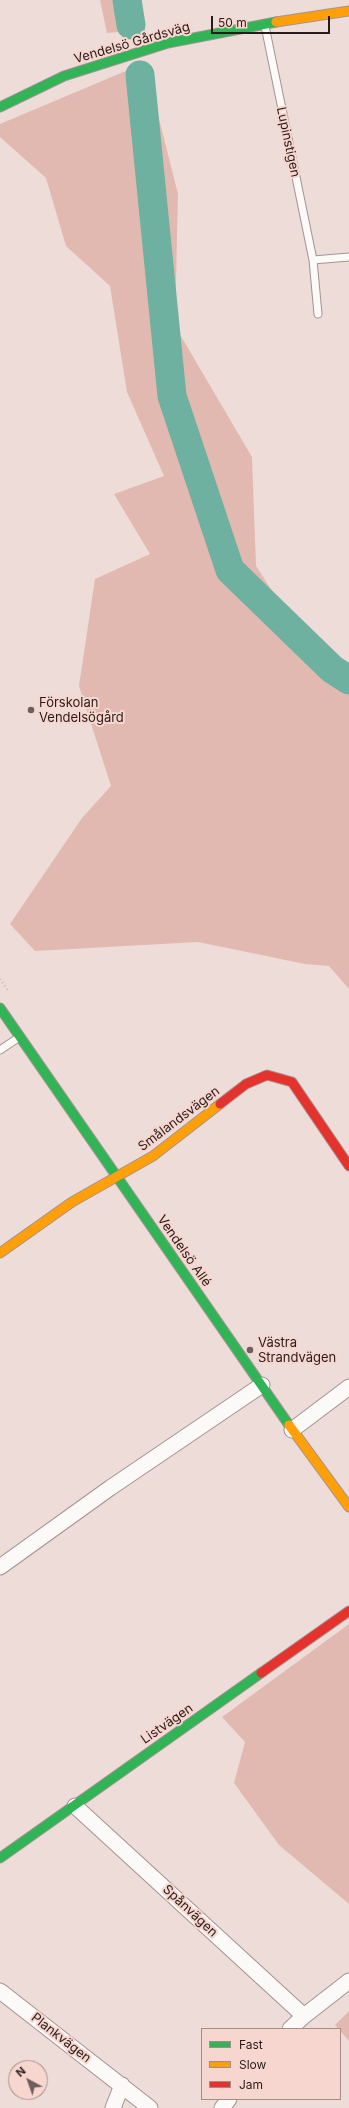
<!DOCTYPE html>
<meta charset="utf-8">
<style>
body{margin:0}
#map{position:relative;width:349px;height:2108px;overflow:hidden;background:#eedcd8;font-family:Inter,sans-serif}
canvas{display:block}
.legend{position:absolute;left:201px;top:2028px;width:140px;height:72px;box-sizing:border-box;background:#f7d6cf;border:1px solid #a48c87;margin:0;padding:5px 7px;list-style:none;font-size:12px;color:#281c1a}
.legend li{display:flex;align-items:center;gap:8px;height:20px}
.legend b{width:20px;border:1px solid #a48c87}
.north{position:absolute;left:8px;top:2060px;width:40px;height:40px;box-sizing:border-box;background:#f7d6cf;border:1px solid #a48c87;border-radius:50%;rotate:319deg;font-size:11px;font-weight:700;line-height:16px;text-align:center;color:#281c1a}
.north::after{content:'';display:block;margin:auto;width:14px;height:18px;background:#6d5f5c;clip-path:polygon(50% 0,100% 100%,50% 72%,0 100%)}
.scale{position:absolute;left:211px;top:16px;width:119px;height:18px;box-sizing:border-box;border:2px solid #281c1a;border-top:0;padding-left:5px;font-size:12px;line-height:14px;white-space:nowrap;color:#281c1a;-webkit-text-stroke:3px #f7d6cf;paint-order:stroke}
</style>
<div id="map">
<canvas width="349" height="2108"></canvas>
<ul class="legend">
<li><b style="height:5px;background:#30b455"></b>Fast</li>
<li><b style="height:5px;background:#ff9f0a"></b>Slow</li>
<li><b style="height:5px;background:#e5322d"></b>Jam</li>
</ul>
<div class="north">N</div>
<div class="scale">50 m</div>
</div>
<script>
const g = document.querySelector('canvas').getContext('2d');
g.lineJoin = 'round';
function fillPath(path, color) { g.fillStyle = color; g.fill(path, 'evenodd'); }
function stroke(path, color, width, dash) { g.strokeStyle = color; g.lineWidth = width; g.lineCap = dash ? 'butt' : 'round'; g.setLineDash(dash || []); g.stroke(path); }
function label(font, color, halo, rows, align = 'center') {
  g.font = font + ' Inter,sans-serif'; g.lineWidth = 4; g.setLineDash([]); g.textBaseline = 'middle'; g.strokeStyle = halo; g.fillStyle = color; for (const [text, x, y, turn = 0] of rows) {
    g.save(); g.translate(x, y); g.rotate((+turn || 0) * Math.PI / 180); g.textAlign = isNaN(turn) ? turn : align; if (halo) g.strokeText(text, 0, 0); g.fillText(text, 0, 0); g.restore();
  }
}
const green = new Path2D(`
 M100,0h38l1,30 -32,3z
 M128,70l26,29 24,95 -3,132 77,131 4,109 77,118 16,7v298l-20,-23 -24,-2 -107,-22 -163,9 -25,-27 72,-106 29,-32 -32,-100 16,-107 55,-25 -36,-60 50,-18 -37,-84 -17,-106 -44,-40 -20,-68 -46,-41v-13z
 M349,1624v280l-70,-59 -45,-62 11,-41 -23,-25z
 M349,2011v30l-14,-16z`);
const river = new Path2D(`
 M127,0l4,25
 M140,75l32,321 58,174 102,99 17,11`);
const path = new Path2D(`
 M0,979l9,13`);
const lane = new Path2D(`
 M265,26l48,234 5,54
 M313,260l36,-3
 M0,1050l18,-12`);
const street = new Path2D(`
 M292,1430l57,-43
 M0,1567l110,-79 152,-103
 M75,1806l229,210
 M0,1991l150,117
 M290,2029l14,-13 45,-35
 M113,2108l9,-23
 M222,2108l7,-9`);
const fast = new Path2D(`
 M0,107l64,-31 104,-33 108,-21
 M0,1008l289,417
 M0,1858l261,-185`);
const slow = new Path2D(`
 M276,22l73,-11
 M0,1253l72,-51 81,-46 67,-52
 M289,1425l60,82`);
const jam = new Path2D(`
 M220,1104l26,-20 21,-9 25,7 57,84
 M261,1673l88,-62`);
const markers = [
 [31,710,4,"#6d5f5c"],
 [250,1350,4,"#6d5f5c"]
];
const streetNames = [
 ["Vendelsö Gårdsväg",132,43,-16],
 ["Lupinstigen",288,142,78],
 ["Smålandsvägen",179,1119,-37],
 ["Vendelsö Allé",184,1251,55],
 ["Listvägen",167,1724,-35],
 ["Spånvägen",190,1911,43],
 ["Plankvägen",61,2038,38]
];
const poiNames = [
 ["Förskolan",39,703],
 ["Vendelsögård",39,718],
 ["Västra",258,1343],
 ["Strandvägen",258,1358]
];
fillPath(green, '#e2b9b0');
stroke(river, '#6eb1a1', 29);
stroke(lane, '#a29492', 9);
stroke(street, '#a29492', 17);
stroke(fast, '#a29492', 11);
stroke(slow, '#a29492', 11);
stroke(jam, '#a29492', 11);
stroke(path, '#c6c0be', 2.5, [1, 3]);
stroke(lane, '#fcfaf9', 7);
stroke(street, '#fcfaf9', 15);
stroke(fast, '#30b455', 9);
stroke(slow, '#ff9f0a', 9);
stroke(jam, '#e5322d', 9);
for (const [x, y, r, color] of markers) { const dot = new Path2D(); dot.arc(x, y, r, 0, 2 * Math.PI); g.fillStyle = color; g.fill(dot); stroke(dot, '#f7d6cf', 1.5); }
label('13px', '#281c1a', '#f7d6cf', streetNames);
label('13px', '#281c1a', '#f7d6cf', poiNames, 'left');
</script>
